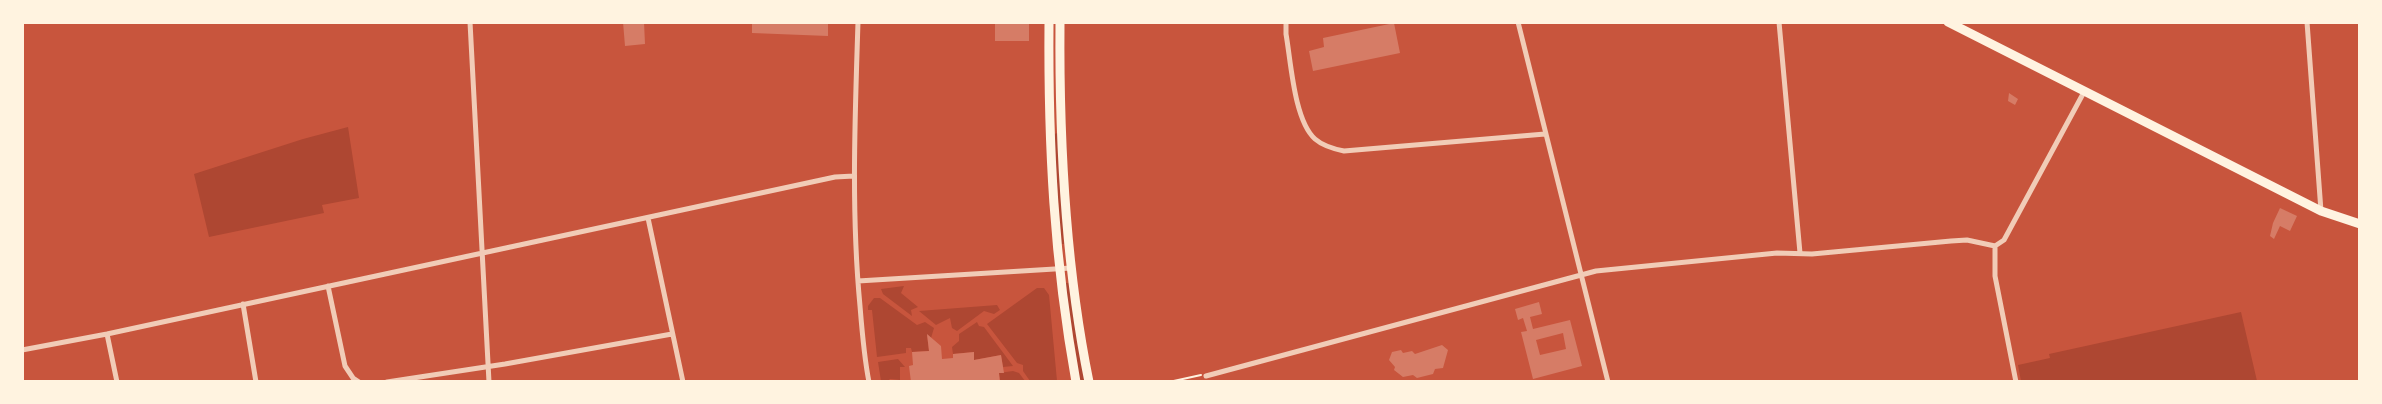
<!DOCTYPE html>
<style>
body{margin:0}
#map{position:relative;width:2382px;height:404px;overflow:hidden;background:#c8553d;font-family:Merriweather,serif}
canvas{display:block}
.frame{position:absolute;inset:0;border:24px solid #fff3e0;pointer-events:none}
</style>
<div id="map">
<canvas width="2382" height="404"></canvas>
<div class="frame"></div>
</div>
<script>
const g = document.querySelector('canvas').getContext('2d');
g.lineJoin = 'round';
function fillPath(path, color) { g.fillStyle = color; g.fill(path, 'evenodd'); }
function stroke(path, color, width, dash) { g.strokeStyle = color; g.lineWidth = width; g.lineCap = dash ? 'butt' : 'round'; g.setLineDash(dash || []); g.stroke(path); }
const green = new Path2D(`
 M348,127l11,71 -37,7 2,8 -115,24 -15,-63 109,-35z
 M1058,133l6,111h-3l-7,-110z
 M1065,283h4l16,98h-5z
 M904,286l-3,7 17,14 -7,3 1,6 -29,-22 -2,-5z
 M1037,288h7l5,7 8,86h-27l-7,-10v-6l-6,-2 -30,-39z
 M874,298h6l37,27 8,-3 9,6 -3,10 -4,-3 2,16 -17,1 -1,-4h-5v5l-29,4 -5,-47h-4v-4z
 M997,305l3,5 -6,4 -10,-3 -27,20 -5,-3 -2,-10 -14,7 -17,-14z
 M2241,312l16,69h-236l-3,-16 32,-7 -1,-4z
 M977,322l2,4 5,1 29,39 -10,1 -2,-12 -27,5v-8l-21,2 -1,-7 7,-6v-7z
 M898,359l7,8h-5v13l-10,-1 -2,2h-7l-3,-19z
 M1013,371l6,2 6,8h-25l-1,-8z`);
const building = new Path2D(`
 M623,22h21l1,22 -20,2z
 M752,22h76v14l-76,-3z
 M995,22h34v19h-34z
 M1394,23l6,30 -87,18 -4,-20 15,-4 -1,-9z
 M2009,93l9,6 -3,6 -7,-4z
 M2280,208l17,8 -7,15 -10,-5 -6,13 -4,-3 3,-13z
 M1539,302l3,12 -12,3 3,12 37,-9 12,46 -49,13 -12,-47 6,-1 -4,-13 -5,2 -3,-11zM1563,333l3,16 -26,6 -4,-15z
 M927,334l14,12 1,13 11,-1v-4l21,-2v8l27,-5 3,18h-5l1,9h-89l-2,-16 4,-1 -1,-13 17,-1z
 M1442,345l6,5 -5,18 -8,1 -2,5 -16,4 -4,-3 -10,2 -9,-7 1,-3 -6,-7 3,-8 9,-2 2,3 9,-2 3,3z`);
const path = new Path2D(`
 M1169,382l32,-7`);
const minor = new Path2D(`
 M470,22l19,360
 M858,22c-3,95 -7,189 2,284 2,25 4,51 9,76
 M1286,22v12c5,28 8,86 29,105 8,7 19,10 29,12l201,-17
 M1518,22l90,360
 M1779,22l21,231
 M2307,22l14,189
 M648,218l35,164
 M1995,246l9,-6 80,-148
 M1995,246v30l21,106
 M858,281l213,-13
 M328,286l17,80 8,12 6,4
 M243,304l13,78
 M107,334l10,48
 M22,350l85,-16 728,-157 19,-1
 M1206,376l390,-105 181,-18 35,1 139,-13 16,-1 28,6
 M387,382l118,-18 167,-30`);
const secondary = new Path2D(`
 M1049,22c-1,124 5,238 27,360
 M1060,22c-1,120 5,242 29,360
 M1948,22l373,189 39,13`);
fillPath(green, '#ae4732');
fillPath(building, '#d67c66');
stroke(path, '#fff3e0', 2);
stroke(minor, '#f1ccb7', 5);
stroke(secondary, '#fff3e0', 9);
</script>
